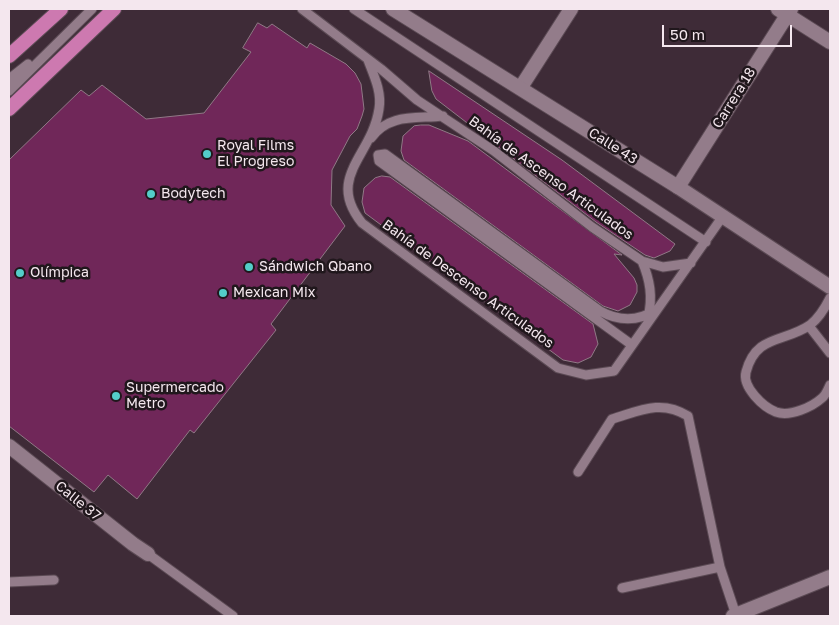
<!DOCTYPE html>
<meta charset="utf-8">
<style>
body{margin:0}
#map{position:relative;width:839px;height:625px;overflow:hidden;background:#3e2b37;font-family:"Golos Text",sans-serif}
canvas{display:block}
.frame{position:absolute;inset:0;border:10px solid #f4e7ee;pointer-events:none}
.scale{position:absolute;left:662px;top:25px;width:130px;height:22px;box-sizing:border-box;border:2px solid #f4e7ee;border-top:0;padding-left:6px;font-size:15px;line-height:18px;white-space:nowrap;color:#f4e7ee;-webkit-text-stroke:4px #20171c;paint-order:stroke}
</style>
<div id="map">
<canvas width="839" height="625"></canvas>
<div class="frame"></div>
<div class="scale">50 m</div>
</div>
<script>
const g = document.querySelector('canvas').getContext('2d');
g.lineJoin = 'round';
function fillPath(path, color) { g.fillStyle = color; g.fill(path, 'evenodd'); }
function stroke(path, color, width, dash) { g.strokeStyle = color; g.lineWidth = width; g.lineCap = dash ? 'butt' : 'round'; g.setLineDash(dash || []); g.stroke(path); }
function label(font, color, halo, rows, align = 'center') {
  g.font = font + ' "Golos Text",sans-serif'; g.lineWidth = 5; g.setLineDash([]); g.textBaseline = 'middle'; g.strokeStyle = halo; g.fillStyle = color; for (const [text, x, y, turn = 0] of rows) {
    g.save(); g.translate(x, y); g.rotate((+turn || 0) * Math.PI / 180); g.textAlign = isNaN(turn) ? turn : align; if (halo) g.strokeText(text, 0, 0); g.fillText(text, 0, 0); g.restore();
  }
}
const building = new Path2D(`
 M258,23l9,5 5,-4 35,24 3,-5 36,21 9,9 6,11 3,25 -2,7 -5,13 -7,7 -18,34 -1,35 14,21 -74,98 5,6 -82,103 -4,-3 -53,69 -29,-24 -14,17 -85,-66v-266l72,-70 8,6 13,-11 44,34 58,-6 47,-61 -8,-4z
 M429,71l133,89 113,84 -5,7 -16,7 -9,-3 -49,-33 -160,-123 -4,-8z
 M421,125h8l39,16 154,114 -8,-1 20,24 3,7v7l-7,13 -12,6 -15,-5 -199,-146 -3,-9 2,-15 11,-10z
 M382,176l8,1 203,147 5,20 -7,13 -13,6 -15,-3 -198,-147 -3,-11 2,-14 11,-10z`);
const service = new Path2D(`
 M302,9l79,60 36,31 77,51 98,76 50,34 21,6 28,-4
 M354,9l352,233
 M368,60c6,16 14,32 11,49 -7,47 -54,68 -17,114l196,145 28,7 28,-4 109,-155
 M9,79l19,-15
 M9,91l83,-82
 M371,138c18,-25 46,-19 72,-22
 M642,261c8,19 11,36 6,56
 M830,298c-5,10 -11,20 -20,27 -26,18 -54,9 -64,47 -4,15 17,35 30,40 14,5 36,-5 46,-14 4,-3 6,-9 8,-13
 M809,326l21,27
 M632,345l-253,-184 -1,-6 7,-1 215,157c18,10 38,11 55,-1
 M578,472l34,-53c27,-8 49,-20 76,-3l32,151 16,48
 M148,554l85,62
 M9,582l45,-2
 M622,588l98,-21`);
const minor = new Path2D(`
 M778,9l52,33
 M521,87l50,-78
 M678,187l113,-178
 M9,446l124,98 15,10`);
const tertiary = new Path2D(`
 M393,9l285,178 152,100
 M733,616l97,-39`);
const primary = new Path2D(`
 M9,56l52,-47
 M9,109l105,-100`);
const markers = [
 [207,154,5,"#53cdc9"],
 [151,194,5,"#53cdc9"],
 [249,267,5,"#53cdc9"],
 [20,273,5,"#53cdc9"],
 [223,293,5,"#53cdc9"],
 [116,396,5,"#53cdc9"]
];
const streetNames = [
 ["Carrera 18",734,98,-58],
 ["Calle 43",613,146,32],
 ["Bahía de Ascenso Articulados",551,178,36],
 ["Bahía de Descenso Articulados",468,284,36],
 ["Calle 37",78,501,39]
];
const poiNames = [
 ["Royal Films",217,146],
 ["El Progreso",217,162],
 ["Bodytech",161,194],
 ["Sándwich Qbano",259,267],
 ["Olímpica",30,273],
 ["Mexican Mix",233,293],
 ["Supermercado",126,388],
 ["Metro",126,404]
];
fillPath(building, '#702759');
stroke(building, '#907986', 1);
stroke(service, '#5b4a54', 11);
stroke(minor, '#5b4a54', 16);
stroke(tertiary, '#5b4a54', 16);
stroke(primary, '#5b4a54', 16);
stroke(service, '#937c8a', 9);
stroke(minor, '#937c8a', 14);
stroke(tertiary, '#937c8a', 14);
stroke(primary, '#cd79b0', 14);
for (const [x, y, r, color] of markers) { const dot = new Path2D(); dot.arc(x, y, r, 0, 2 * Math.PI); g.fillStyle = color; g.fill(dot); stroke(dot, '#20171c', 2); }
label('14px', '#f4e7ee', '#20171c', streetNames);
label('14px', '#f4e7ee', '#20171c', poiNames, 'left');
</script>
